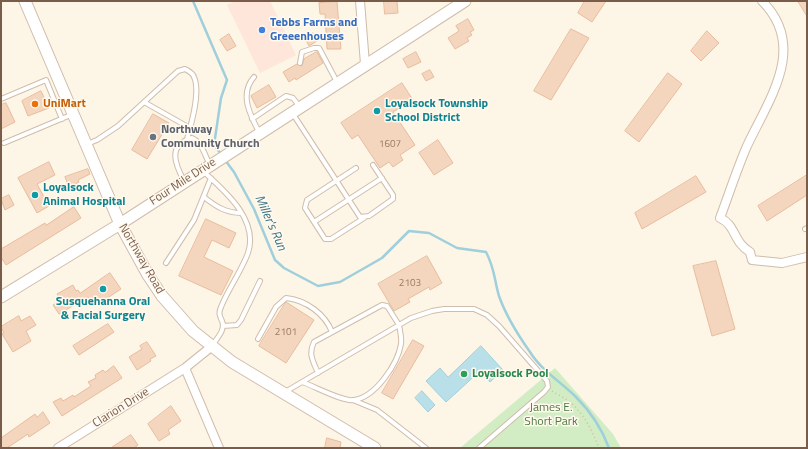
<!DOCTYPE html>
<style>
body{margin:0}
#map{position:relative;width:808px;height:449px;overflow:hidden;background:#fdf5e6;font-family:"Titillium Web",sans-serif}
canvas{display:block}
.frame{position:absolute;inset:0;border:2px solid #795c49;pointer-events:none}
</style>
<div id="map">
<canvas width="808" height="449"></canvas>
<div class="frame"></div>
</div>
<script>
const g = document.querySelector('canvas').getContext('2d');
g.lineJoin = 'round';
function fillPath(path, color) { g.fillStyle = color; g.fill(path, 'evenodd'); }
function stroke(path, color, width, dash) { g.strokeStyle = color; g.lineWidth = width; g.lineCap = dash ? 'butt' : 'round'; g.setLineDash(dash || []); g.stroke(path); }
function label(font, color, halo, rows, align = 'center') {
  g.font = font + ' "Titillium Web",sans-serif'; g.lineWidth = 3; g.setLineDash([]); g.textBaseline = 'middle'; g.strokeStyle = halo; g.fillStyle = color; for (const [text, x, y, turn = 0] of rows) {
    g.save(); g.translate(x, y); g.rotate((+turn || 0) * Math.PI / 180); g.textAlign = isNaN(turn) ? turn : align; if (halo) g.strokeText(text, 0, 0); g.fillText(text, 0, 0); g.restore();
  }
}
const commercial = new Path2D(`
 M236,1h34l26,54 -36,18 -33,-68z`);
const green = new Path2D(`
 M555,368l58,66 8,14h-161z`);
const water = new Path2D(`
 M481,346l22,24 -13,12 -10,-11 -34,31 -20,-21 14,-13 8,9z
 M422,391l13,14 -7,7 -13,-14z`);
const stream = new Path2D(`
 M193,1l34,79 -6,18 -7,47 7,9
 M225,160l9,12 20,37 21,51 9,8 34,18 22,-4 42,-24 27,-27 20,2 28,15 29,4c9,17 8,27 13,44 7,20 19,39 31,56 11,18 31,30 46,45 14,14 26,32 33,51`);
const building = new Path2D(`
 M384,1h13l1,12 -13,1z
 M585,1h21l-14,21 -14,-9z
 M798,1h9v15z
 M337,2l4,47h-14l-2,-35h-5l-1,-11z
 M468,19l6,11 -4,2 2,3 -5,3 2,3 -14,8 -7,-11 11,-7 -3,-5z
 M571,29l18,9 -38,62 -17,-9z
 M707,31l12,12 -18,18 -10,-10z
 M313,33l4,8 -8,5 -4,-8z
 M229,34l7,12 -9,5 -7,-11z
 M317,52l6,11 -27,17 -1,-2 -6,4 -6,-10 14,-8 5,2 2,-7z
 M416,52l5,10 -13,6 -5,-9z
 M430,70l4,7 -8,4 -4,-7z
 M668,73l14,11 -43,58 -14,-11z
 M402,83l11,17 -20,12 22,33 -15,10 3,5 -10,7 -4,-5 -9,6 -22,-33 -6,4 -11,-16z
 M269,85l7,12 -19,11 -6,-12z
 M41,91l8,17 -21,8 -6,-15z
 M6,103l9,19 -14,7v-24z
 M153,114l16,9 -22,36 -15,-9z
 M438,140l15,23 -19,12 -15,-22z
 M49,162l6,13 -18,9 12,22 -12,7 -19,-35z
 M88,169l2,5 -12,6 1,2 -10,5 -4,-10z
 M807,175v20l-40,26 -9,-15z
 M696,176l10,16 -64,37 -7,-16z
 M9,195l5,10 -9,5 -4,-11z
 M74,207l7,11 -75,47 -5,-8v-8l44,-26 1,2z
 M206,219l30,14 -7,15 -17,-8 -8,17 29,14 -12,24 -42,-19z
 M427,256l15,27 -12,7 -1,-3 -21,12 2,3 -16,9 -16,-27z
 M716,261l19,68 -23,7 -19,-70z
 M110,273l11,16 -26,17 -7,-9 -29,17 -6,-9 8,-5 -4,-6 16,-9 3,6 2,-1 2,3z
 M286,302l28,18 -28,43 -27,-17z
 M19,316l2,5 9,-5 6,9 -10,6 5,10 -18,11 -11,-18 2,-1 -3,-6z
 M108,324l6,8 -35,23 -6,-9z
 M413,340l11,6 -31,53 -11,-6z
 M147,342l9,14 -6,3 1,2 -14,9 -8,-13 13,-8 -2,-3z
 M114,366l8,12 -60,38 -9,-14 8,-4 2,3 10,-6 1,2 17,-11 -3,-4 8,-4 -1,-3 8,-5 2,2z
 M171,406l10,15 -13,9 2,4 -11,7 -11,-17z
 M43,412l7,11 -21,14 -1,-3 -21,14h-6v-10l34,-24 2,3z
 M131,435l7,10 -4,3h-23z
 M327,438l14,4 -1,6h-15z`);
const path = new Path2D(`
 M552,391c6,4 13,7 19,12 14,12 21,28 28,45`);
const service = new Path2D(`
 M300,63l2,-11 12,-4h5l18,34
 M254,77c-15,17 -4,38 5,55
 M1,99l45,-19 16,39
 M144,102l46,26
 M293,114l67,103 9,-1 24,-17v-4l-20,-30
 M252,119l34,-23 7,2 7,9
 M4,143l69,-29
 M87,144l10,-4 21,-14 60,-55 7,-2c4,2 8,4 9,8 7,15 -3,48 -7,62
 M356,168l-49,32 -2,8 20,31h6l33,-21
 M204,172c21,19 55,48 44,81 -7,19 -20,36 -27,54 -3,7 -1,9 1,14 4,9 -6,18 -10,25
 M184,181c-9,-17 -17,-36 8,-43 10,4 13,18 18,27
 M204,197c11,9 22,16 37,16
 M314,222l68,-44
 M805,229l2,-1
 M166,263l28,-43 17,-42
 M223,326l14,-1 4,-5 19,-39
 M258,339l18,-32 10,-9c20,2 39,16 46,34
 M318,373c-5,-12 -10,-19 -4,-31l68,-37 5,1 12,19 12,-7 21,-7 12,-2h30l13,6 12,11 48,55 1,6 -4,5 -65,56
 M285,392l114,-67c1,6 3,13 2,19 -3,19 -25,53 -47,56 -11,2 -40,-14 -52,-18
 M353,400l24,10 49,38`);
const minor = new Path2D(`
 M360,1l5,63
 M762,1c46,46 7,98 -15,145 -10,23 -18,48 -27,72 16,7 13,24 30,34l2,8 30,3 25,-6
 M185,368l26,-21
 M58,448l127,-80 34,80`);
const tertiary = new Path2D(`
 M25,1l95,223 28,51 14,21 31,35 39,31 143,86
 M1,297l119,-73 345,-223`);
const markers = [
 [262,30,4,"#3f7fe0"],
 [35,104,4,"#e8710a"],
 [377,111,4,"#0f9aa8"],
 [153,137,4,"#6b7280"],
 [35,195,4,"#0f9aa8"],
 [103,289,4,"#0f9aa8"],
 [464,374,4,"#2e9e5b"]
];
const numberNames = [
 ["1607",390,145],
 ["2103",410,284],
 ["2101",286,333]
];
const shopNames = [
 ["Tebbs Farms and",270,23],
 ["Greeenhouses",270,37]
];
const foodNames = [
 ["UniMart",43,104]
];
const cultureNames = [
 ["Loyalsock Township",385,104],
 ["School District",385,118],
 ["Loyalsock",43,188],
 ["Animal Hospital",43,202],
 ["Susquehanna Oral",103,302,"center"],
 ["& Facial Surgery",103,316,"center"]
];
const worshipNames = [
 ["Northway",161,130],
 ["Community Church",161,144]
];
const streetNames = [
 ["Four Mile Drive",183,182,-33],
 ["Northway Road",141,259,60],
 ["Clarion Drive",121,408,-32]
];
const leisureNames = [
 ["Loyalsock Pool",472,374]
];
const parkNames = [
 ["James E.",551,408],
 ["Short Park",551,422]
];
const waterNames = [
 ["Miller's Run",270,223,66]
];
fillPath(commercial, '#fee6da');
fillPath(green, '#d2ecc4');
fillPath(water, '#b9e0e8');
stroke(water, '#9fcfdb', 1);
stroke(stream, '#9fcfdb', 2.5);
fillPath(building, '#f4d5bd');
stroke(building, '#e8bc9c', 1);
stroke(service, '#d0bdab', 6);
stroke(minor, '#d0bdab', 10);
stroke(tertiary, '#d0bdab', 13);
stroke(path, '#dab89f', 1.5, [1, 3]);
stroke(service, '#fff', 4);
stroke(minor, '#fff', 8);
stroke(tertiary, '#fff', 11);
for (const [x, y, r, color] of markers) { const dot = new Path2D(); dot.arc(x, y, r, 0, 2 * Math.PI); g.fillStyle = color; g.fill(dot); stroke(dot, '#fff9ee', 1.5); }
label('10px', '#987a66', null, numberNames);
label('bold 12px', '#366cbe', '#fff9ee', shopNames, 'left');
label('bold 12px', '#c56008', '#fff9ee', foodNames, 'left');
label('bold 12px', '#0d838f', '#fff9ee', cultureNames, 'left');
label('bold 12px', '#5b616d', '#fff9ee', worshipNames, 'left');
label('12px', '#795c49', '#fff9ee', streetNames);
label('bold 12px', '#27864d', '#fff9ee', leisureNames, 'left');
label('12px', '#4c793e', '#fff9ee', parkNames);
label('italic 13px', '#3f7786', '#fff9ee', waterNames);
</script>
